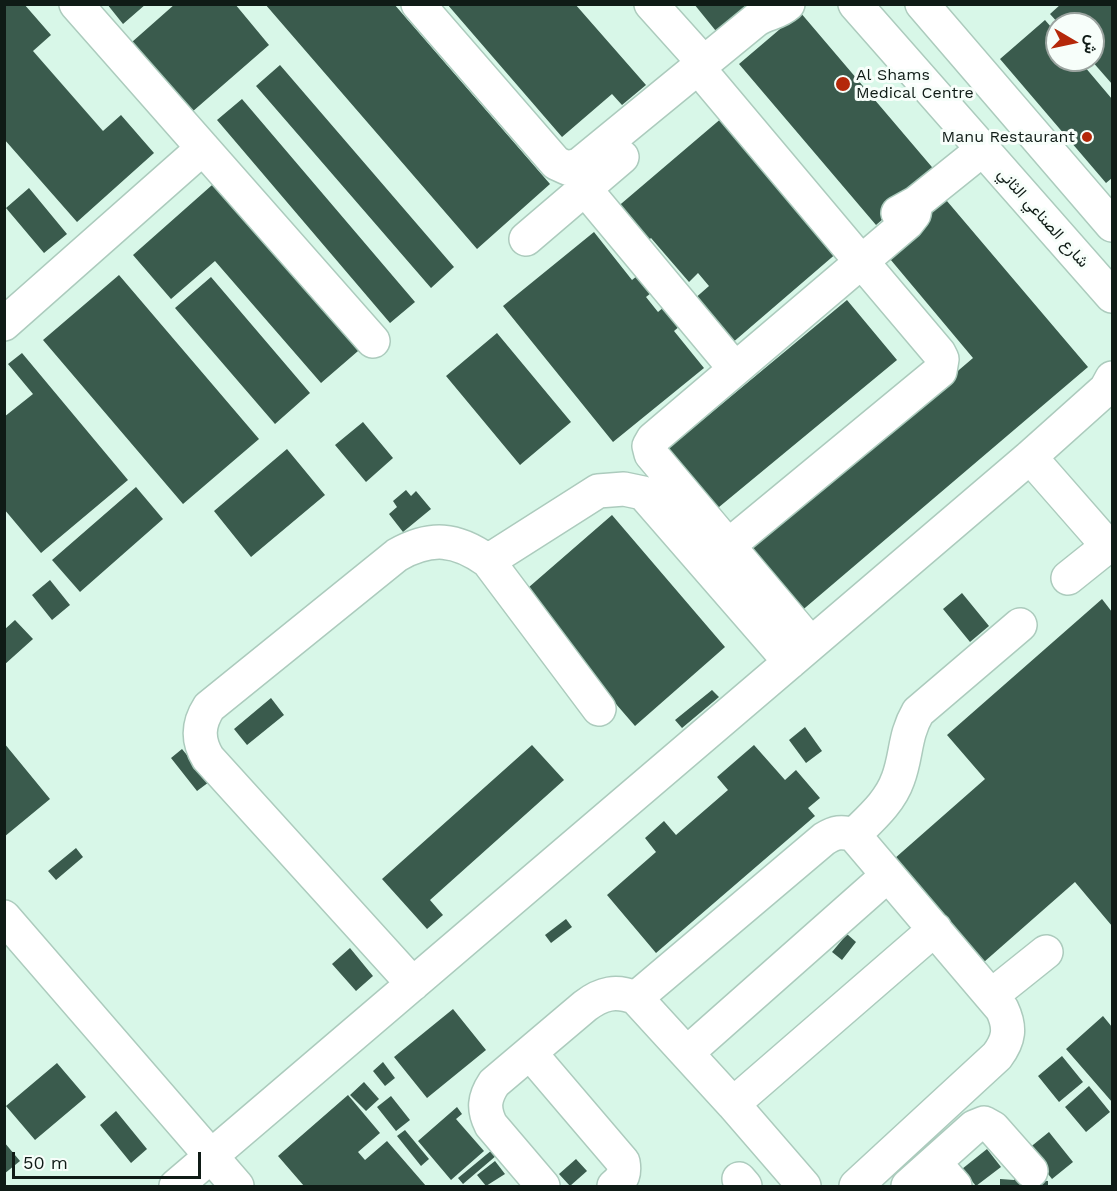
<!DOCTYPE html>
<meta charset="utf-8">
<style>
body{margin:0}
#map{position:relative;width:1117px;height:1191px;overflow:hidden;background:#d8f7e8;font-family:"Work Sans",Vazirmatn,sans-serif}
canvas{display:block}
.frame{position:absolute;inset:0;border:6px solid #0f1b16;pointer-events:none}
.north{position:absolute;left:1045px;top:12px;width:60px;height:60px;box-sizing:border-box;background:#f7fefa;border:2px solid #9aa39f;border-radius:50%;rotate:99deg;font-size:16px;font-weight:700;line-height:24px;text-align:center;color:#0f1b16}
.north::after{content:'';display:block;margin:auto;width:21px;height:27px;background:#b4280a;clip-path:polygon(50% 0,100% 100%,50% 72%,0 100%)}
.scale{position:absolute;left:12px;top:1152px;width:189px;height:27px;box-sizing:border-box;border:3px solid #0f1b16;border-top:0;padding-left:8px;font-size:18px;line-height:21px;white-space:nowrap;color:#0f1b16;-webkit-text-stroke:4px #f7fefa;paint-order:stroke}
</style>
<div id="map">
<canvas width="1117" height="1191"></canvas>
<div class="frame"></div>
<div class="north">ش</div>
<div class="scale">50 m</div>
</div>
<script>
const g = document.querySelector('canvas').getContext('2d');
g.lineJoin = 'round';
function fillPath(path, color) { g.fillStyle = color; g.fill(path, 'evenodd'); }
function stroke(path, color, width, dash) { g.strokeStyle = color; g.lineWidth = width; g.lineCap = dash ? 'butt' : 'round'; g.setLineDash(dash || []); g.stroke(path); }
function label(font, color, halo, rows, align = 'center') {
  g.font = font + ' "Work Sans",Vazirmatn,sans-serif'; g.lineWidth = 6; g.setLineDash([]); g.textBaseline = 'middle'; g.strokeStyle = halo; g.fillStyle = color; for (const [text, x, y, turn = 0] of rows) {
    g.save(); g.translate(x, y); g.rotate((+turn || 0) * Math.PI / 180); g.textAlign = isNaN(turn) ? turn : align; if (halo) g.strokeText(text, 0, 0); g.fillText(text, 0, 0); g.restore();
  }
}
const building = new Path2D(`
 M4,4h20l27,31 -18,16 70,80 18,-16 33,38 -77,69 -73,-83z
 M107,4h39l-23,20z
 M175,4h60l34,41 -77,67 -60,-70z
 M265,4h129l156,180 -73,65z
 M447,4h128l71,81 -24,20 -10,-11 -50,43z
 M694,4h63l-37,32z
 M1061,4h51v80l-21,-24h2v-36h-34l-9,-10z
 M800,12l137,161 -61,52 -137,-161z
 M1045,20l12,14v26h22l33,39v79l-6,5 -106,-124z
 M280,65l174,202 -23,21 -175,-202z
 M242,99l173,203 -25,21 -173,-203z
 M723,117l115,135 -107,92 -38,-44 16,-14 -11,-13 -9,9 -38,-44 -7,6 -29,-35z
 M220,178l145,167 -44,38 -106,-122 -44,38 -38,-44z
 M29,188l38,46 -23,19 -38,-45z
 M941,194l147,173 -289,246 -52,-62 226,-193 -93,-111z
 M594,232l38,48 10,-8 14,17 -10,8 12,15 13,-11 16,19 -13,11 30,37 -91,74 -110,-136z
 M119,275l140,164 -76,65 -140,-164z
 M211,277l99,116 -35,31 -100,-116z
 M847,300l50,60 -184,152 -49,-60z
 M497,333l74,89 -51,43 -74,-89z
 M22,353l106,127 -87,73 -37,-44v-92l29,-23 -25,-30z
 M363,422l30,36 -27,24 -31,-37z
 M287,449l38,46 -74,62 -37,-46z
 M136,487l27,32 -83,73 -28,-32z
 M406,490l5,6 5,-5 15,18 -28,23 -14,-18 8,-7 -4,-6z
 M612,515l113,132 -90,79 -114,-132z
 M50,580l20,25 -18,15 -20,-25z
 M962,593l27,33 -19,16 -27,-33z
 M1102,599l10,13v314l-37,-44 -91,80 -90,-103 91,-80 -38,-44z
 M15,620l18,19 -29,26v-35z
 M712,690l7,7 -37,31 -7,-8z
 M271,698l13,17 -37,30 -13,-16z
 M805,727l17,24 -16,12 -17,-23z
 M4,743l46,56 -46,38z
 M532,745l32,35 -134,120 13,15 -16,14 -45,-50z
 M754,745l31,35 11,-10 24,28 -12,10 7,8 -159,137 -49,-58 49,-43 -11,-14 19,-17 12,14 52,-45 -11,-13z
 M182,749l27,33 -12,9 -26,-33z
 M76,848l7,9 -27,23 -8,-9z
 M566,919l6,8 -21,16 -6,-8z
 M847,934l9,8 -14,18 -10,-8z
 M350,948l23,28 -17,15 -24,-27z
 M453,1009l33,41 -59,48 -33,-41z
 M1103,1016l9,11v75l-46,-53z
 M1062,1056l21,26 -24,20 -21,-26z
 M383,1062l12,16 -10,8 -12,-15z
 M57,1063l29,34 -51,43 -29,-34z
 M364,1082l15,17 -13,12 -16,-16z
 M1089,1086l21,26 -24,20 -21,-25z
 M348,1095l32,38 -22,19 7,8 22,-19 39,45h-122l-26,-30z
 M391,1096l19,24 -14,11 -19,-24z
 M457,1107l5,7 -6,5 28,32 -33,29 -33,-39z
 M116,1111l31,38 -16,14 -31,-38z
 M405,1130l24,29 -8,7 -24,-30z
 M1049,1132l24,30 -21,17 -24,-30z
 M4,1142l16,19 -16,13z
 M987,1149l14,18 -25,19 -14,-17z
 M492,1150l5,5 -34,29 -5,-6z
 M576,1159l11,12 -17,15 -11,-12z
 M495,1161l10,13 -19,12 -9,-11z
 M1023,1168l9,12 16,1v5h-48v-7l14,1z`);
const minor = new Path2D(`
 M76,4l297,337
 M418,4l138,159 11,5 12,-3 177,-145c11,-7 22,-7 32,-16
 M651,4l53,59
 M710,82l143,170
 M585,189l141,169
 M898,213l18,-10 66,-53
 M526,239l96,-82
 M4,324l199,-176
 M1030,457l78,89
 M728,546l212,-175 2,-12 -3,-6 -77,-91
 M488,561l110,-70 26,-2 19,4 147,169
 M1068,578l40,-32 4,-1
 M811,644l-160,-190 -2,-8 4,-7 254,-216 7,-9 2,-11
 M854,835c17,-17 36,-33 44,-56 9,-24 6,-43 20,-67l102,-87
 M4,917l233,269
 M413,984l-205,-226c-11,-18 -10,-34 1,-51l188,-152c34,-19 59,-17 91,6l111,148
 M991,996l55,-44
 M636,998l188,-159c11,-7 18,-8 30,-4l148,174c9,19 7,31 -5,47l-141,130
 M688,1052l200,-177
 M530,1053l93,109c2,11 0,17 -9,24
 M733,1104l202,-175
 M935,1163l20,23
 M739,1179l6,7
 M176,1186l854,-729 76,-68 6,-11
 M543,1186l-52,-61c-8,-16 -7,-27 3,-42l91,-77c17,-13 31,-16 51,-8l97,106 71,82
 M908,1186l66,-59 10,-4 9,5 38,43`);
const major = new Path2D(`
 M855,4l257,292
 M922,4l190,221`);
const markers = [
 [843,84,8,"#b4280a"],
 [1087,137,6,"#b4280a"]
];
const poiNames = [
 ["Al Shams",856,75],
 ["Medical Centre",856,93],
 ["Manu Restaurant",1075,137,"right"]
];
const streetNames = [
 ["شارع الصناعي الثاني",1043,218,48]
];
fillPath(building, '#3a5b4d');
stroke(minor, '#accbbd', 36);
stroke(major, '#accbbd', 36);
stroke(minor, '#fff', 33);
stroke(major, '#fff', 33);
for (const [x, y, r, color] of markers) { const dot = new Path2D(); dot.arc(x, y, r, 0, 2 * Math.PI); g.fillStyle = color; g.fill(dot); stroke(dot, '#f7fefa', 2); }
label('16px', '#0f1b16', '#f7fefa', poiNames, 'left');
label('16px', '#0f1b16', '#f7fefa', streetNames);
</script>
